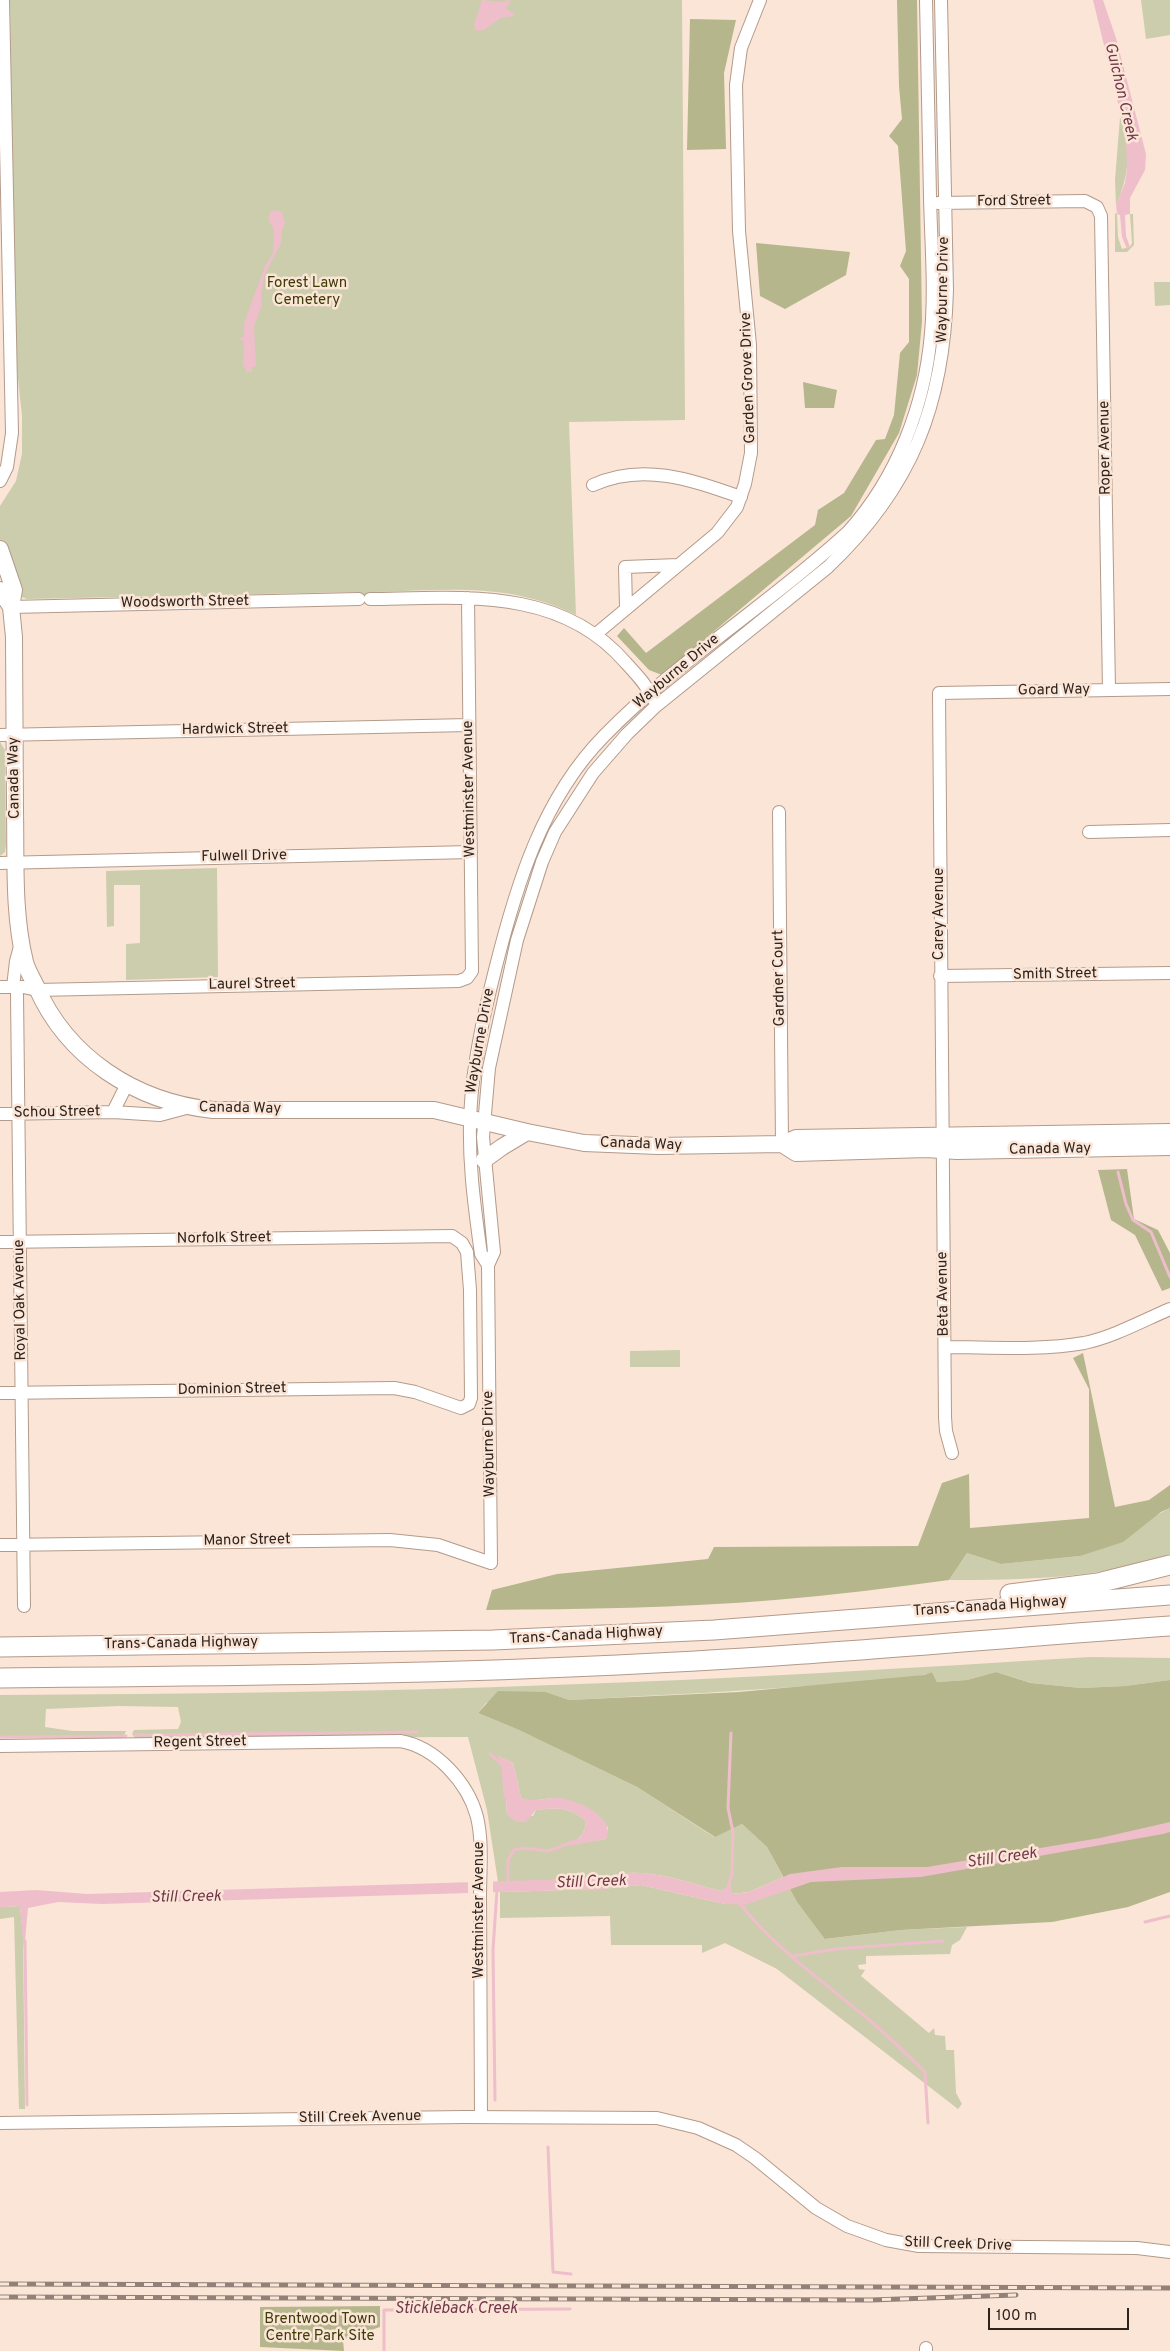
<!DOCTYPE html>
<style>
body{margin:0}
#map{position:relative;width:1170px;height:2351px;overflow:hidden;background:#fbe5d7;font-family:Overpass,sans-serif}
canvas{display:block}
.scale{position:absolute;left:988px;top:2308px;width:141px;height:22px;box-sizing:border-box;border:2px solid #2e231d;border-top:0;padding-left:6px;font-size:15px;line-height:18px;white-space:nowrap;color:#2e231d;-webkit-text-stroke:4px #fbe5d7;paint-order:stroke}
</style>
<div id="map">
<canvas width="1170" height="2351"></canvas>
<div class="scale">100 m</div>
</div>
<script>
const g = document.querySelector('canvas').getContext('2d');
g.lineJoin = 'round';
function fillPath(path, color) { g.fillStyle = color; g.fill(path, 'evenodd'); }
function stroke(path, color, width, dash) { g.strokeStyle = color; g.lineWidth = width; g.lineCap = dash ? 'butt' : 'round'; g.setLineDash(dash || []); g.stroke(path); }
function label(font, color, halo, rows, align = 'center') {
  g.font = font + ' Overpass,sans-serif'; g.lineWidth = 5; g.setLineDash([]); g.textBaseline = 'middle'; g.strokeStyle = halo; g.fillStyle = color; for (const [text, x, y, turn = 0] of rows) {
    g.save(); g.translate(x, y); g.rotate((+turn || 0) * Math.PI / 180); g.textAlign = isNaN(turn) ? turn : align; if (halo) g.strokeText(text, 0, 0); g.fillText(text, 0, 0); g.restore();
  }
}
const green = new Path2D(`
 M10,0h672l3,420 -116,2 7,193c-67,-33 -129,-25 -201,-23l-12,5 -8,-5 -328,7 -5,-2 -22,-58v-33l16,-25 6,-27v-38l-7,-66z
 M1141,0h29v35l-24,4z
 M1120,117c11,33 10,57 -4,88l-1,-25z
 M1115,213l2,1 1,23 4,12 8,-2 2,-4 -2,-29h3l1,31 -7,7h-12z
 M1154,282h16v23l-15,1z
 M0,742l5,8 1,95 -1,7 -5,4z
 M217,868l1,109 -92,3v-36l14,-1v-58h-26v41l-7,1 -1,-56z
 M680,1350v17h-50v-16z
 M1170,1508v46c-67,25 -150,26 -221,26l18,-27 34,11 79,-8z
 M1090,1657l80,1v22l-45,6 -44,2 -49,-5 -36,-11 -29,8 -30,2 -5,-10c-18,8 -65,9 -87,11 -92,8 -184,12 -276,17l-23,-8 -60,11 -8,10 41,17 118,57 77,50 28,-13 25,23 16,30 -34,15 -18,2v-8l-10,5c-38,-9 -79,-27 -117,-13l-106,4 -11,-72 -19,-73 -333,1 -3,-4 2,-4 44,-1 3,-7 -3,-15 -59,-1 -73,3 -1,18 27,4h54l-3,7h-123v-43c184,-1 369,-3 553,-10 179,-6 358,-17 537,-28zM498,1756l15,7 8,35 9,3 22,-3 56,29 -2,12 -37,6c10,-7 16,-10 17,-24 -15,-14 -30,-14 -50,-11l-3,6 -26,-1 -3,-49z
 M641,1885l84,19 65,-15 7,13 29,37 75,-9 66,-3 -7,13 -8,5 -2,9 -84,2v8l-8,1 1,4 6,1 -4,6 68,57 5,-5 1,7 10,1 1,14h8l2,43 6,11 -4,5 -181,-140 -52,-26 -23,10v-8h-91l-1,-29 -110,2v-26l102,-3z
 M20,1906l3,28 2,175h-6l-5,-192 -14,2v-12z`);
const forest = new Path2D(`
 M897,0h20l5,322 -5,53 -18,58 -48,83 -189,159 -13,-5 -32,-34 7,-8 22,25 169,-128 3,-15 26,-17 32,-53 9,-1 9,-24 6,-62 9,-11v-63l-9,-13 6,-15 -8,-105 -9,-10 13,-17 -3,-33z
 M690,19l46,1 -12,53 2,76 -39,1z
 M756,243l94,9 -4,23 -61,34 -25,-13z
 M803,382l34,8 -3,18h-29z
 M1127,1169l7,50 24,11 12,23v35l-8,3 -27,-56 -24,-15 -13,-50z
 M1083,1353l32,154 34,-7 21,-15v23l-9,4 -38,30 -43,14 -79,8 -34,-11 -18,27c-58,8 -116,15 -174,20 -96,8 -193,9 -289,10l6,-20 65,-16 151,-15 6,-12 204,-1 24,-63 27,-9 1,54 119,-10v-129l-16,-31z
 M932,1672l5,10 30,-2 29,-8 35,11 50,5 44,-2 45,-6v212l-42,15 -76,15 -151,8 -76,9 -28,-37 -30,-55 -25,-23 -27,13 -78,-50 -118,-57 -41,-17 20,-22 48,1 23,8 170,-8 185,-17z
 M380,2306v21l-37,13 1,11 -84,-4v-40z`);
const water = new Path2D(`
 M482,0l16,2 13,-2 -5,9 8,4v3l-13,2 -17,12 -8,1 -2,-6z
 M1093,0h10l13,38 30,116 -1,16 -15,28v16l-5,1 1,21 4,11 -3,2 -5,-12 -2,-22 -3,-1 -1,-9 9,-22 2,-14 -1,-33z
 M276,210l6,2 3,10 -3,9 -1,12 -16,31 -4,20 1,11 -8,21 2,41h-4v5h-6v-5h-3l1,-25 -5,-3 5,-3v-13l21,-57 8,-13 1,-24c-4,-6 -8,-9 -3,-18z
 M497,1755l16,8 8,35c14,5 25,-1 39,0 17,2 57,19 46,41l-38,7c11,-7 17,-11 18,-25 -15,-14 -30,-14 -50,-11l-10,12h-9l-10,-7 -3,-49z
 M1170,1822v10l-7,2 -242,43 -110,5 -66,23 -20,-1 -84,-19 -39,4 -500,15 -44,-2 -30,6 -4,44 -4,-46 -20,1v-15l36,-2 51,4 517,-16c38,-14 79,4 117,13l10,-6 1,9 17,-2 41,-18 52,-7h85l173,-29z`);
const pier = new Path2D(`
 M493,1879v16l-25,1v-16z`);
const stream = new Path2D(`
 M1118,1172l8,32 7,16 18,12 19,45
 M135,1735l282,-3
 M0,1737l126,-1
 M490,1754l13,12 2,31 2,1
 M508,1885v-25l6,-10 9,-2 25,3 33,-12
 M727,1891l5,-17 1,-42 -5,-24 3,-75
 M738,1901c37,49 91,84 137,124 17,15 34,31 50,47l3,51
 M1145,1922l25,-6
 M25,1941l2,164
 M793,1956l43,-7 107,-8
 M495,2100l-2,-150 4,-60
 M548,2147l5,125 18,2
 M384,2351v-41l186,-1`);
const minor = new Path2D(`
 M938,203l147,-2 12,6 4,9 8,474
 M0,481l7,-14 5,-34 -9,-433
 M593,485c50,-23 99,-5 148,12
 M370,599c91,-1 190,-13 256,64 10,11 21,22 27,36
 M11,607l348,-8
 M626,607l-1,-40 53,-2
 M596,634l121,-101 20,-26 8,-23 6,-31 -1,-108 -11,-114 -3,-146 5,-37 19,-48
 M0,735l469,-10
 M779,812l3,332
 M1089,832l81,-2
 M0,863l471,-11
 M940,976l230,-3
 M0,987h23l14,3 422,-9 8,-3 5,-7 -4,-373
 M13,987l3,-26 5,-18
 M17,994l7,612
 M113,1112l14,-28
 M0,1114l113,-2 47,3 30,-8
 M0,1242l452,-6 10,7 5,9 3,38 1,108 -2,6 -8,4 -46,-16 -21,-4 -394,5
 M488,1265l-7,-11c-7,-50 -14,-101 -10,-152 3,-44 13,-89 24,-132 21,-84 47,-171 109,-234 74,-76 166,-132 244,-204 49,-54 77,-127 83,-199 4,-45 0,-91 -1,-136 -1,-66 -3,-131 -4,-197
 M945,1347c45,0 94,4 139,-4 29,-6 58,-22 86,-34
 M952,1453l-6,-22 -1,-14 -6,-724 231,-4
 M0,1545l390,-5 48,5 53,18 -3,-298 6,-13 -11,-115 6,-69 28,-128 25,-78 13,-30 38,-59 34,-39 29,-28 172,-139c84,-80 116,-162 119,-277l-6,-290
 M0,1746l400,-5c36,6 68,42 77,76 6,25 3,54 3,80 1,73 0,146 1,220
 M0,2123l464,-6 193,1 41,10 38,17 19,13 61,50 31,18 39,14 33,6 218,2 33,4
 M926,2348v3`);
const major = new Path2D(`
 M0,549l14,41 -3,17 3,30c0,58 1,116 1,174 1,51 -2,102 10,151 2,8 7,16 11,24 31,72 100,116 177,124h221l93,22 57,11 74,3 124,-2 14,-6 374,-6
 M0,590l11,17
 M782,1144l14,9 130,-4 31,2 213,-4
 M484,1160l18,-13 25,-15`);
const highway = new Path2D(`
 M1010,1594l88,-11 72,-18
 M0,1647l493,-7 221,-10 456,-35
 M0,1678c198,-2 397,-3 594,-12 193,-8 384,-26 576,-40`);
const rail = new Path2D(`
 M0,2284l1170,4
 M0,2297l871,3 145,-5`);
const streetNames = [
 ["Ford Street",1014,202,-1],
 ["Wayburne Drive",944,290,-89],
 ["Garden Grove Drive",749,378,-92],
 ["Roper Avenue",1106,448,-91],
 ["Woodsworth Street",185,603,-1],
 ["Wayburne Drive",677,672,-40],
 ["Goard Way",1054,691,-1],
 ["Hardwick Street",235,730,-1],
 ["Canada Way",15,778,-91],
 ["Westminster Avenue",470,789,-91],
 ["Fulwell Drive",244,857,-1],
 ["Carey Avenue",940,914,-90],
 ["Smith Street",1055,975,-1],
 ["Gardner Court",780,978,-91],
 ["Laurel Street",252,985,-1],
 ["Wayburne Drive",481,1041,-80],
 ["Canada Way",240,1109,1],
 ["Schou Street",57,1113,-1],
 ["Canada Way",641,1145,2],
 ["Canada Way",1050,1150,-1],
 ["Norfolk Street",224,1239,-1],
 ["Beta Avenue",944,1294,-91],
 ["Royal Oak Avenue",21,1300,-91],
 ["Dominion Street",232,1390,-1],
 ["Wayburne Drive",490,1444,-91],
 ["Manor Street",247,1541,-1],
 ["Trans-Canada Highway",990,1607,-4],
 ["Trans-Canada Highway",586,1636,-3],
 ["Trans-Canada Highway",181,1644,-1],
 ["Regent Street",200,1743,-1],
 ["Westminster Avenue",480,1910,-90],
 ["Still Creek Avenue",360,2118,-1],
 ["Still Creek Drive",958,2245,2]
];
const parkNames = [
 ["Forest Lawn",307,284],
 ["Cemetery",307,301],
 ["Brentwood Town",320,2320],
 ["Centre Park Site",320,2337]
];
const waterNames = [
 ["Guichon Creek",1120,92,77],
 ["Still Creek",1002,1859,-8],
 ["Still Creek",591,1883,-2],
 ["Still Creek",186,1898,-1],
 ["Stickleback Creek",456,2310]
];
fillPath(green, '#cccdac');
fillPath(forest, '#b5b68c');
fillPath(water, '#eebecb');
fillPath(pier, '#fbe5d7');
stroke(stream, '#eebecb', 3);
stroke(minor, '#b49a8a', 14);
stroke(major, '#b49a8a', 18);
stroke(highway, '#b49a8a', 21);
stroke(minor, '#fff', 12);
stroke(major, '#fff', 16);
stroke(highway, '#fff', 19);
stroke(rail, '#928178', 5);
stroke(rail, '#fbe5d7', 3, [9]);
label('15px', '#2e231d', '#fbe5d7', streetNames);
label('15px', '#3c3c07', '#fbe5d7', parkNames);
label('italic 16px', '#72374a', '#fbe5d7', waterNames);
</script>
